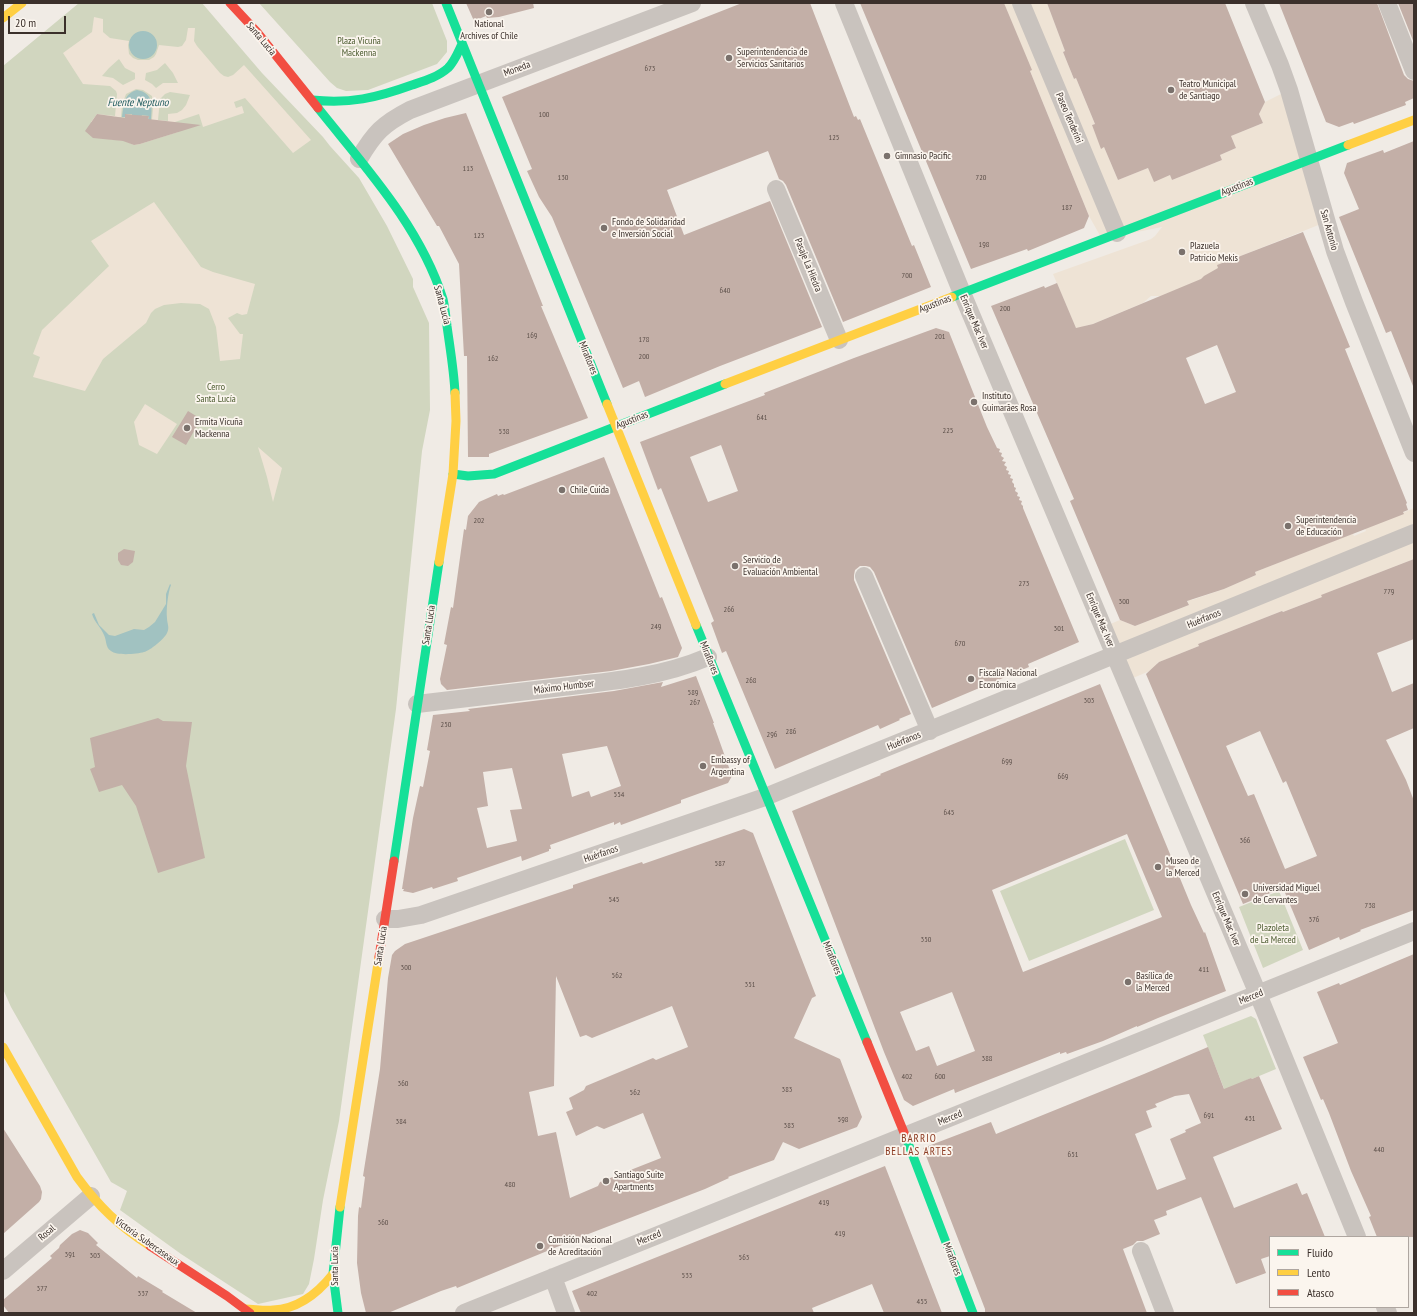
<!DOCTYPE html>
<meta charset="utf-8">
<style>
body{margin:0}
#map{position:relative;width:1417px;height:1316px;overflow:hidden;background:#f0ebe5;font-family:"PT Sans Narrow",sans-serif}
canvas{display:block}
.frame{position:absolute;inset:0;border:4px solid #3b302b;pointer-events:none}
.legend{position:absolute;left:1269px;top:1236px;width:140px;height:72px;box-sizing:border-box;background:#fbf5ee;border:1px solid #aea6a0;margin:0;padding:5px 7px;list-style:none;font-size:12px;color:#3b302b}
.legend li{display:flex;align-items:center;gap:8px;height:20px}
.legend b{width:20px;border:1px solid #aea6a0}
.scale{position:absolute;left:8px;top:16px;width:58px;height:18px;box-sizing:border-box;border:2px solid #3b302b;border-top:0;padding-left:5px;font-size:12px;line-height:14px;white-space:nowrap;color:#3b302b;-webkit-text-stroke:3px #fbf5ee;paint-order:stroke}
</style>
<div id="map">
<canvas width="1417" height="1316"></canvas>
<div class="frame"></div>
<ul class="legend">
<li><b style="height:5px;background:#16e098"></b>Fluido</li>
<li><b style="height:5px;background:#ffcf43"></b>Lento</li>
<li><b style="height:5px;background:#f24e42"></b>Atasco</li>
</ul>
<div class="scale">20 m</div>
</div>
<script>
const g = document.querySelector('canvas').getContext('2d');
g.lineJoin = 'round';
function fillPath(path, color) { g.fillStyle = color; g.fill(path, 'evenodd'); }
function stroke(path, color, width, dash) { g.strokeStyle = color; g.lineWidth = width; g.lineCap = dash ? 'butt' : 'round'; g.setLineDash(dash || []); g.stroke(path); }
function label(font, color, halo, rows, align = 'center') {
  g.font = font + ' "PT Sans Narrow",sans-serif'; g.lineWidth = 3.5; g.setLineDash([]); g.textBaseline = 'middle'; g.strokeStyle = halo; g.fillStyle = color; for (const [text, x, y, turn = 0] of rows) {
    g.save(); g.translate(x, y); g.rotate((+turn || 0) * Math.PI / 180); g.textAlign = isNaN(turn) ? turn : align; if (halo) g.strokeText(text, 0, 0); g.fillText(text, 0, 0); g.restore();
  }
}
const green = new Path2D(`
 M79,3h123l60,70 61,64 7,9 29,32 28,48 26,53v8l16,36 1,87 -8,41 -26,258 -57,412 -16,79 -9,59 -5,25 -6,10 -45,10 -77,-50 -61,-44 7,-19 -16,-9 -100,-175 -8,-18v-923z
 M259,3h173l15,38v11l-10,12 -69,26 -22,1 -9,-3 -7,-6z
 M1125,839l29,71 -125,51 -29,-70z
 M1279,891l24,59 -40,18 -24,-61z
 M1251,1016l5,3 20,50 -24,10 -1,-1 -26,13 -22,-56z`);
const plaza = new Path2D(`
 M1004,3h43l18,48 -2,1 11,27 2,-1 19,46 -3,1 10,23 2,-1 14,33 30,-12 6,13 16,-6 2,5 50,-20 -2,-5 16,-7 -5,-12 32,-13 -4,-9 6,-12 24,-12 37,132 -108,43 2,7 -59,24h-10l-8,7 -50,21 -8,2 -8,5 -24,-57 98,-35 4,-3 7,-9 -60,12 -13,-23 -59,-145 1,-1z
 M94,17l9,2v13l7,6 19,3 -1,4 1,9 4,4 5,2h11l5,-3 2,-3 3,-9 19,2 4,-1 4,-6 2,-12h7l-1,13 3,5 23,27 4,3 4,1 5,-2 11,-10 67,75 -18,13 -48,-55 -11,4 2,6 6,-2 2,7 -41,14 -4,-13 -24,8 3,10 -38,12 -6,1 -9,-4 -32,-4 7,-9 -9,-6 6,-8 18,2 2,-22 -1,-3 -6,-5 -27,-2 -20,-31 29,-21zM119,59l6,9 10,5v6l-12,6 -10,-7 -11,-2 7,-8zM165,63l8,10 5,10h-15l-7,5 -4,-4 -7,-4 1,-7 11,-3zM136,89l7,1 9,6 1,12 -1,12 -39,10 2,-13h6l1,-12 4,-11zM170,92l20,3 -4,10 -4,5 -5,3 -9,1v7l-10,-1 2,-21 5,-5z
 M154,202l47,65 12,5 42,12 -8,30 -5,1 -5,-2 -9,5 12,16h3l-3,25 -20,2 -4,-34 -7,-18 -9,-5 -19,-1 -17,2 -9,4 -4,4 -5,10 -43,36 -18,32 -52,-14 7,-20 -7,-3 9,-24 67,-64 -18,-25z
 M145,404l32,20 -20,30 -18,-9 -5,-23z
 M258,447l24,21 -9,34 -6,-25z
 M1414,508v51l-92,36v2l-39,15 -1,-1 -84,33 1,2 -42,17 2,4 -33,14 -23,-54 17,-7 15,6 54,-21 -2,-6 3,-2 2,3 32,-11 32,-14 -1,-3 91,-36 7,-2 1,2 12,-5 -1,-2z`);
const water = new Path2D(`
 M129 45a14 14 0 1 1 28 0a14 14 0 1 1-28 0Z
 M137,90c17,3 15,16 14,30h-3l1,-4 -7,-1 -1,4 -9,-1v-4h-7v3h-3c2,-12 1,-23 15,-27z
 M170,584l1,1c-3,7 -5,25 -4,33 0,6 3,9 0,15 -2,5 -17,18 -23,19 -7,2 -27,4 -33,-1 -6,-4 -4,-10 -7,-16 -3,-8 -10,-13 -12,-21l2,-1 5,12 10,10 6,1 19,-7 10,1 5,-3 6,-5 11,-18v-10z`);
const building = new Path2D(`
 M466,3h67l1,5 -35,9 -12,1 -1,-2 -12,5z
 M742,3h68l44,114 2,-1 2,4 2,-1 52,127 2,-1 17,42 -88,35 -57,-137 -3,-4 -4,-2 -11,-28 -101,39 17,45 86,-34 52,126 -102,39 -75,31 -6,-16 -16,7 -71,-171 -13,-20 -12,-26 5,-2 -30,-72z
 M860,3h144l28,67 -2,1 59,145 -5,12 -56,23 -1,-2 -56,20z
 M1047,3h178l40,99 -6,12 4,9 -32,13 5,12 -16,7 2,5 -50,20 -2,-5 -16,7 -6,-14 -30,12 -14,-33 -3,2 -9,-24 3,-1 -19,-46 -2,1 -11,-27 2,-1z
 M1279,3h98l27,72 4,4 6,2v17l-9,4 1,3 -52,19 -1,-2 -14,5 -13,-5z
 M1398,3h16v40z
 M466,113l77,193h-2l47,112 -99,36v3h-21l-1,-101h-3l-5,-92 -20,-38h-2l-49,-82 15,-10 21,-9 21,-7z
 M97,114l28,4v-4l10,1 14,1 -1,3 53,6 -61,19 -6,1 -11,-4 -30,-3 -8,-7z
 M1414,141v245h-1l-22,-55 -5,2 -47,-116 20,-8 -15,-36 3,-10 36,-13 1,3z
 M1303,232l47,115 -5,2 62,154 -1,1 2,6 -5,2 1,2 -149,58 1,3 -32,14 -37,12 2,4 -54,21 -15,-6 -50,-119 4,-2 -83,-193 53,-20 1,2 12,-5 19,45 17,-4 108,-45 3,-3 14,-8 -1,-3zM1217,345l19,47 -31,12 -19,-46z
 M936,328l13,4 38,95 10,21 3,1 -1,3 3,1 -1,3 3,2 -2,3 4,1 -2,3 3,2 -1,3 3,1 -1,3 3,1 -1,3 3,1 -1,3 2,2v3l2,1 -1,3 3,2 -1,3 3,1 -1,3 3,1 -1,3 2,2v2l56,134 -51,22 1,3 -97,41 -58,-136 -4,-5 -4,-1h-6l-5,4 -1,5v5l57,134 -12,5 1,1 -20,9 -2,-4 -103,44 -49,-118 -4,2 -11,-30 3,-2 -53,-133 -3,2 -18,-48 125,-47 -1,-2 90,-35zM721,445l17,46 -30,11 -18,-45z
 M188,411l13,8 -15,26 -14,-8z
 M604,457l56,141 2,-1 20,51 -4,9 -29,7 -38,7 -164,19 -6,-6 -1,-5 7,-34 -3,-1 7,-37 2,1 11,-79 2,1 2,-14 11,-14 18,-8 1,2 5,-2 1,1z
 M124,549l11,2 -2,11 -5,4 -7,-1 -3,-5v-7z
 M1414,559v80l-37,14 15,39 22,-9v45l-28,12 20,40 8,21v109l-54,20 1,1 -21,9 -1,-3 -30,13 -26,-62 -40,16 -97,-230 13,-12 40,-16 -1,-2 84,-33 1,1 39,-15 -1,-2zM1260,731l23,52 3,-2 31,75 -32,13 -31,-75 -6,2 -22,-50z
 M696,676l18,47h-1l19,53 -4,7 -47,17v3l-60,22 -1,-3 -6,3v-3l-64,23 1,4h-2v2l-27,10 -1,-5 -64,22 1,3 -25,8 -1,-2 -19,6 -10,-2 1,-2h-2l11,-71 7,-32 3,1 7,-36 -3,-1 6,-35 37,-4 -2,-2 146,-18 49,-9 -2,5zM607,746l14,40 -30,11 -2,-6 -17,6 -10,-43zM512,768l10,41 -12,1 7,31 -30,7 -10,-40 11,-2 -5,-34z
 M1100,684l91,221 13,28 1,-1 21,59 -68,27 -21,9v-1l-34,15 -36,13 -1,-2 -6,2v-2l-105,41 -1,-4 -41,17 -9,-6 -20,-48 -92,-241 89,-36 -1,-1zM1127,834l35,83 -139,55 -31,-82zM952,992l23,59 -38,15 -8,-20 -13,5 -16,-39z
 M158,718l5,3 29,1 -6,44 19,92 -47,15 -22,-67 -14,-21 -23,7 -9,-23 5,-2 -5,-29z
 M744,829l9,4 63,163 -4,2 -18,40 46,21 22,58 -5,10 -58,22 -16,-7 -9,18 -46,17 1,1 -24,11 -114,44 -134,55 -1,-2 -15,5 -53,22h-22l-5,-20 -4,-30 1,-47 1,-9 2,1 4,-31 -2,-1 17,-107 8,-91 4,-23 3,-4 10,-7 168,-56v-3l69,-23 1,2zM556,976l24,61 6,-2 6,3 80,-32 16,41 -32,13 -3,-2 -67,28 -2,4 -15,8 4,11 -7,3 10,24 21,-10 7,3 39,-16 18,45 -61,24 -2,4 -28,12 -14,-66 -18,4 -9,-44 25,-6z
 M1414,954v283h-37l-8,-20 2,-1 -20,-45 -22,-58 -6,-14 -2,1 -18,-43 35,-14 -21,-51 22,-9 1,2z
 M1208,1047l16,42 27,-11 1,1 7,-3 23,53 -69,28 21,51 63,-25 5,12 5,-2 18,44h-55v19l-9,3 5,14 -30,11 -35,-87 -35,14 1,4 -13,5 6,14 -17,7h-6l-4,4 -10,4 24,64h-162v-4l-62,-161 68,-26 5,12 148,-60zM1189,1094l12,29 -16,7 1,2 -16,7 16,40 -29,11 -22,-56 17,-7 -6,-16 11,-4 -2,-3 20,-8z
 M3,1128l37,58 2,6 -1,7 -2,3 -36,32z
 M885,1166l57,147h-58l-12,-29 -60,24 2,5h-233l-9,-22z
 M80,1230l8,3 10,10 -2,2 41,33 1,-2 25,15 -1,1 35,21h-188l-6,-8v-5l49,-42 -2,-2 9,-8 1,-3 12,-11z`);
const street = new Path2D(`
 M844,3l118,290 296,701 99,243
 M1021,3l96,230
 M1254,3l26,62 9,25 46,161 19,51 60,151
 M1387,3l27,68
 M359,159c15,-26 24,-35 51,-49l282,-107
 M776,189l63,151
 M864,576l66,155
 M417,704c45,-5 91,-11 136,-16 53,-6 106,-10 155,-31
 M385,919h13l23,-4 344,-118 649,-264
 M1141,1251l24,62
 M3,1271l88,-75
 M553,1277l13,36
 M1385,1307l3,6
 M464,1313l950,-382`);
const fast = new Path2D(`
 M446,3l161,401
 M312,100c38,4 64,-2 100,-15 12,-4 26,-8 36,-17 7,-7 10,-16 14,-24
 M318,108c47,59 102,118 125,191 2,9 3,18 4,27 3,22 7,45 8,67
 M952,297l396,-152
 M453,474l15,2 26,-2 231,-90
 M696,625l171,417
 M394,861l45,-299
 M905,1135l68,178
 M338,1313l-5,-39 7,-67`);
const slow = new Path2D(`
 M3,18l19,-15
 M1348,145l66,-25
 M725,384l227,-87
 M607,404l89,221
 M439,562l14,-88 3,-53 -1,-28
 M3,1047l74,130c22,30 42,49 73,69
 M340,1207l39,-250
 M245,1309c9,0 19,2 28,1 25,-1 45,-17 60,-36`);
const jam = new Path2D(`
 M230,3l27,29 61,76
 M379,957l15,-96
 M867,1042l38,93
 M150,1246l77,50 23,17`);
const markers = [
 [489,12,4,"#7a716c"],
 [729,58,4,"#7a716c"],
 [1171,90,4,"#7a716c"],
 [887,156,4,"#7a716c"],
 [604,228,4,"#7a716c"],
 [1182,252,4,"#7a716c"],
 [974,402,4,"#7a716c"],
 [187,428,4,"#7a716c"],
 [562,490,4,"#7a716c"],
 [1288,526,4,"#7a716c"],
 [735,566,4,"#7a716c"],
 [971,679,4,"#7a716c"],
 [703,766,4,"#7a716c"],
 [1158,867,4,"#7a716c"],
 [1245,894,4,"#7a716c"],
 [1128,982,4,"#7a716c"],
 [606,1181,4,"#7a716c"],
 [540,1246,4,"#7a716c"]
];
const numberNames = [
 ["673",650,69],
 ["100",544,115],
 ["125",834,138],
 ["113",468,169],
 ["130",563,178],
 ["720",981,178],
 ["187",1067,208],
 ["123",479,236],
 ["198",984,245],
 ["700",907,276],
 ["640",725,291],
 ["200",1005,309],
 ["169",532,336],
 ["201",940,337],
 ["178",644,340],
 ["200",644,357],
 ["162",493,359],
 ["641",762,418],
 ["225",948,431],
 ["538",504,432],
 ["202",479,521],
 ["273",1024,584],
 ["779",1389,592],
 ["300",1124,602],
 ["266",729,610],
 ["249",656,627],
 ["301",1059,629],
 ["670",960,644],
 ["268",751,681],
 ["589",693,693],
 ["303",1089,701],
 ["267",695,703],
 ["250",446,725],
 ["286",791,732],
 ["296",772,735],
 ["699",1007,762],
 ["669",1063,777],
 ["554",619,795],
 ["645",949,813],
 ["366",1245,841],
 ["587",720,864],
 ["545",614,900],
 ["738",1370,906],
 ["376",1314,920],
 ["350",926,940],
 ["300",406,968],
 ["411",1204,970],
 ["562",617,976],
 ["351",750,985],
 ["388",987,1059],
 ["402",907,1077],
 ["600",940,1077],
 ["360",403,1084],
 ["383",787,1090],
 ["562",635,1093],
 ["691",1209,1116],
 ["431",1250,1119],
 ["598",843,1120],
 ["384",401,1122],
 ["383",789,1126],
 ["440",1379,1150],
 ["651",1073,1155],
 ["480",510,1185],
 ["419",824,1203],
 ["360",383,1223],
 ["419",840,1234],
 ["391",70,1255],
 ["303",95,1256],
 ["563",744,1258],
 ["533",687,1276],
 ["377",42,1289],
 ["337",143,1294],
 ["402",592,1294],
 ["455",922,1302]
];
const poiNames = [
 ["National",489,24,"center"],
 ["Archives of Chile",489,36,"center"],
 ["Superintendencia de",737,52],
 ["Servicios Sanitarios",737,64],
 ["Teatro Municipal",1179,84],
 ["de Santiago",1179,96],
 ["Gimnasio Pacific",895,156],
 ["Fondo de Solidaridad",612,222],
 ["e Inversión Social",612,234],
 ["Plazuela",1190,246],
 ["Patricio Mekis",1190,258],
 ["Instituto",982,396],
 ["Guimarães Rosa",982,408],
 ["Ermita Vicuña",195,422],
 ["Mackenna",195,434],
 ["Chile Cuida",570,490],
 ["Superintendencia",1296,520],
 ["de Educación",1296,532],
 ["Servicio de",743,560],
 ["Evaluación Ambiental",743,572],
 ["Fiscalía Nacional",979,673],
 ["Económica",979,685],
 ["Embassy of",711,760],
 ["Argentina",711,772],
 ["Museo de",1166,861],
 ["la Merced",1166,873],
 ["Universidad Miguel",1253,888],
 ["de Cervantes",1253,900],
 ["Basílica de",1136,976],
 ["la Merced",1136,988],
 ["Santiago Suite",614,1175],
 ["Apartments",614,1187],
 ["Comisión Nacional",548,1240],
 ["de Acreditación",548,1252]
];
const streetNames = [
 ["Santa Lucía",261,39,50],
 ["Moneda",517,69,-21],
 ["Paseo Tenderini",1069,118,67],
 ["Agustinas",1237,187,-21],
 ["San Antonio",1329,230,74],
 ["Pasaje La Hiedra",808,265,68],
 ["Agustinas",935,304,-21],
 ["Santa Lucía",442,305,75],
 ["Enrique Mac Iver",974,322,67],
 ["Miraflores",588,358,68],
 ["Agustinas",632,420,-21],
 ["Huérfanos",1204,619,-22],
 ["Enrique Mac Iver",1100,620,67],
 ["Santa Lucía",429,625,-81],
 ["Miraflores",709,658,68],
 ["Máximo Humbser",564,687,-7],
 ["Huérfanos",904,741,-22],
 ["Huérfanos",601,854,-19],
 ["Enrique Mac Iver",1226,919,67],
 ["Santa Lucía",381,946,-81],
 ["Miraflores",832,958,68],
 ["Merced",1251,997,-22],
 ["Merced",950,1118,-22],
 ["Rosal",47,1233,-40],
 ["Merced",649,1238,-22],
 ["Victoria Subercaseaux",147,1242,35],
 ["Miraflores",952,1259,69],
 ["Santa Lucía",335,1266,-90]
];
const parkNames = [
 ["Plaza Vicuña",359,41],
 ["Mackenna",359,53],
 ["Cerro",216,387],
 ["Santa Lucía",216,399],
 ["Plazoleta",1273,928],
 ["de La Merced",1273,940]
];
const waterNames = [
 ["Fuente Neptuno",138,103]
];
const neighbourhoodNames = [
 ["BARRIO",919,1139],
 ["BELLAS ARTES",919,1152]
];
fillPath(green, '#d1d6bf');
fillPath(plaza, '#eee3d5');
fillPath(water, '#a1c2c1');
fillPath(building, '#c3afa7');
stroke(street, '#c9c3be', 18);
stroke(fast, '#16e098', 9);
stroke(slow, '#ffcf43', 9);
stroke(jam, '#f24e42', 9);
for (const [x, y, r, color] of markers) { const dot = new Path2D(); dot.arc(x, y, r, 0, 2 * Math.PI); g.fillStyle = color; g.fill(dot); stroke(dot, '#fbf5ee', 1.5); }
label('8px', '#5d504a', null, numberNames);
label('10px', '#3b302b', '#fbf5ee', poiNames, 'left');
label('10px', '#3b302b', '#fbf5ee', streetNames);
label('10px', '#4a5a2e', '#fbf5ee', parkNames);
label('italic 11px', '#1f5a5e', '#fbf5ee', waterNames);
g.letterSpacing = '1px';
label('11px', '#8c3b22', '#fbf5ee', neighbourhoodNames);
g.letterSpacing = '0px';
</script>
